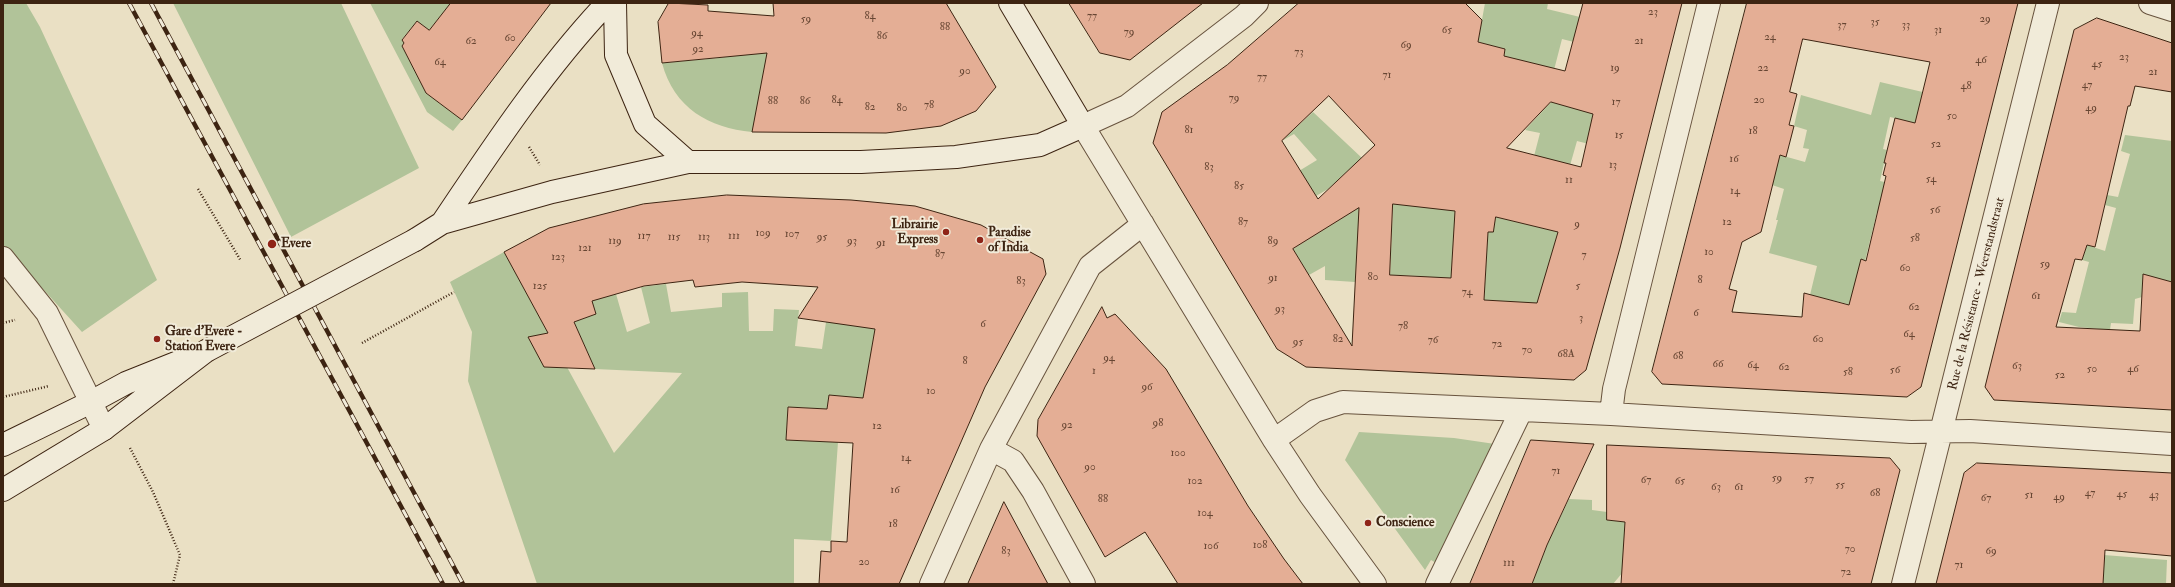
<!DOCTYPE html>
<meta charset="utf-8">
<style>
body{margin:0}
#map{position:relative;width:2175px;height:587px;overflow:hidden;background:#eae0c4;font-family:"IM FELL Double Pica",serif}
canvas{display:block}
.frame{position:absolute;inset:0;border:4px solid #3d2412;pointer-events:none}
</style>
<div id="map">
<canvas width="2175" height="587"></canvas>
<div class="frame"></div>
</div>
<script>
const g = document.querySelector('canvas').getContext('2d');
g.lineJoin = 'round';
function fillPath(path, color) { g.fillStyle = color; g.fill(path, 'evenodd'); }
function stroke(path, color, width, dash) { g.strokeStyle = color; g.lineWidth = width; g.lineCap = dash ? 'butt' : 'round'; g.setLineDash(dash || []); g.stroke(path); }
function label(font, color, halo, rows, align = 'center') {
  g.font = font + ' "IM FELL Double Pica",serif'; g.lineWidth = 4; g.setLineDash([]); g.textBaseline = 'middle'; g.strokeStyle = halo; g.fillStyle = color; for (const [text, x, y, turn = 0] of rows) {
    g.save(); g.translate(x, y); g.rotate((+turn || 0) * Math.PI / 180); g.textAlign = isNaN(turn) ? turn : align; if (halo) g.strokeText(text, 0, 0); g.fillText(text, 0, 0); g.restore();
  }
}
const green = new Path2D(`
 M3,3h23l14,24 117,253 -75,52 -79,-87z
 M173,3h168l78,165 -128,69z
 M370,3h82l-23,27 -12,-9 -15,18 2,4 -2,3 24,47 36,27 -9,11 -26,-19z
 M1485,3h63l-1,6 33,8 3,-14h46l-35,44 -32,-8 -8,31 -50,-14 1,-7 -27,-7z
 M836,35l-84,97c-43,-4 -78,-24 -90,-69l57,-5z
 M1880,82l47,11 -12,30 -25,-6 -7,32 4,1 -7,31 9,2 -7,30 -5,-1 -12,49 -3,-2 -6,47 -46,-11 7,-29 -48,-13 9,-33h-2l8,-31 -12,-4 8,-30 25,7 4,-13 -6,-1 4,-18 -13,-4 7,-31 70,20z
 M1551,102l45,12 -7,30 -12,-3 -8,28 -36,-9 7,-27 -15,-3z
 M1313,112l49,46 -34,31 -36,21 -16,-25 41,-25 -23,-26 -14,8z
 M2125,135l47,6v141l-25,-6 -4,3 -1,18 -7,2 -2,25 -22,-1 -1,7 -31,-3 -20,-5 3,-10 14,1 13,-51 -7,-2 5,-15 18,6 11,-43 -11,-3 2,-10 11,2 12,-43 -9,-3z
 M1456,202l-7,109 -28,-35 -31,-1 3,-72z
 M1360,204l-5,78 -30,-2v-14l-16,9 -16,-26z
 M1496,217l62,15 -9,31 16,43 -81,-6 4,-68z
 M504,252l110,201 68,-80 -87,-4 -21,-47 22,-8 -5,-14 25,-6 11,38 23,-9 -9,-36 25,-3 5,28 51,-5v-14l26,-1 1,39h24l1,-22 25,1 -4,36 27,3 4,-27 55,-26 -15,86 20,1 -36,27 -1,-13 -19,-2 -3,14 -39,-2 -2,33 52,2 -7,99 -37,-2v45h-257l-69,-203 4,-49 -22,-50z
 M1359,432l95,6 41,6 -59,119 -5,-3 -6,10 -80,-110z
 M1569,499l23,1v10l15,2v8l18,2 -2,50 -10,12h-81l15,-39z
 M2104,555l63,5 -1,24h-97z`);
const building = new Path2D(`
 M451,3h100l-89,117 -36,-27 -24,-47 2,-3 -2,-3 15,-19 12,9z
 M669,3l39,2v6l66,5 -1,-13h173l50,84 -20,24 -35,15 -55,7 -134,-1 15,-79 -105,10 -4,-41z
 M1069,3h134l-73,57 -30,-7z
 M1299,3h166l17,17 -4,22 27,7 -1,7 61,15 18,-68h99l-62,245 -34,122 -12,10 -268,-13 -29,-18 -124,-206 9,-31 65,-47zM1329,96l46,49 -57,54 -36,-58zM1551,102l42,12 -12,53 -74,-19zM1393,204l62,7 -4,67 -61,-3zM1359,208l-7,138 -59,-97zM1496,217l62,15 -21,71 -53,-3 4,-68h5z
 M1747,3h271l-97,384 -14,10 -245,-13 -10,-12zM1803,39l127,23 -15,61 -20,-5 -11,45h2l-3,12 3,1 -20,85 -5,-2 -12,46 -45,-12 -2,24 -70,-5 5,-21 -8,-2 13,-47 19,-10 19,-77 6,2 8,-31 -5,-1 8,-31 -7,-2z
 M2097,18l75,25v49l-37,-6 -5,20h-2l-33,141 -8,-2 -5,15 -7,-1 -19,68 84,4 3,-57 29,8v128l-178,-10 -9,-13 89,-357z
 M727,195l124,5 64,6 66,19 62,34 3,15 -61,113 -86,197h-80l2,-33 10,1v-11l16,1 6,-99 -67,-3 2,-33 39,2 2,-14 34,3 12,-69 -77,-11 20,-31 -76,-5 -47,5 -2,-7 -49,6 -52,15 4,13 -22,8 21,47 -51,-2 -16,-30 20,-4 -44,-81 45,-24 94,-24z
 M1102,307l5,11 8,-4 51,55 82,137 36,53 19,25h-125l-33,-52 -40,25 -68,-121 1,-16z
 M1531,440l63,4 -47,101 -15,39h-62z
 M1607,445l283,13 10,12 -29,114h-250l4,-62 -18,-2z
 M1977,463l195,10v83l-67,-6 -2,34h-167l28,-111z
 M1004,502l44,82h-80z`);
const path = new Path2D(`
 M529,147l11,18
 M198,189l43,72
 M3,323l12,-3
 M362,343l92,-51
 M3,397l46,-11
 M130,448l23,44 27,63 -7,29`);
const street = new Path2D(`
 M1257,3l-13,13 -117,90 -44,20 191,314 36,55 65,89
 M2150,3l22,7
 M3,258l44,55 57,116
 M1611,414l3,-25 95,-386
 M1274,440l41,-29 28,-9 268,12 300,18 59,-1 202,13
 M991,449l22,12 20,30 51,93
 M931,584l60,-135 99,-183 53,-42
 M1437,584l84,-173
 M1903,584l145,-581`);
const secondary = new Path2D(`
 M615,3l1,52 29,69 43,38
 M442,223c51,-76 102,-153 165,-220
 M415,240l27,-17 110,-31 136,-30h173l95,-5 84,-12 43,-19 -73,-123
 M3,445l88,-43 35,-19 55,-22
 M3,490l101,-61 102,-78`);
const rail = new Path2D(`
 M129,3l314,581
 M151,3l312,581`);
const secondaryBridge = new Path2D(`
 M206,351l209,-111`);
const markers = [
 [946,232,4,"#8f2418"],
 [980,240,4,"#8f2418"],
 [272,244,5,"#8f2418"],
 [157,339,4,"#8f2418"],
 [1368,523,4,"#8f2418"]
];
const numberNames = [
 ["23",1653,13],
 ["84",870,17],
 ["77",1092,17],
 ["59",806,20],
 ["29",1985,20],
 ["35",1875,23],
 ["37",1842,26],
 ["33",1906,26],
 ["88",945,28],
 ["65",1447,31],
 ["31",1938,31],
 ["79",1129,33],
 ["94",697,34],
 ["86",882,37],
 ["24",1770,38],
 ["60",510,39],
 ["62",471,42],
 ["21",1639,42],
 ["69",1406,46],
 ["92",698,50],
 ["73",1299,53],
 ["23",2124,58],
 ["46",1981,61],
 ["64",440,63],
 ["45",2097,65],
 ["19",1615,69],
 ["22",1763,69],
 ["90",965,72],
 ["21",2153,73],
 ["71",1387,76],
 ["77",1262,78],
 ["47",2087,86],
 ["48",1966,87],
 ["79",1234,99],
 ["84",837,101],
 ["20",1759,101],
 ["88",773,102],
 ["86",805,102],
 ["17",1616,103],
 ["78",929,106],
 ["82",870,108],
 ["80",902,109],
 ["49",2091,109],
 ["50",1952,117],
 ["81",1189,131],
 ["18",1753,132],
 ["15",1619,136],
 ["52",1936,145],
 ["16",1734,160],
 ["13",1613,166],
 ["83",1209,168],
 ["54",1931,180],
 ["11",1569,181],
 ["85",1239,187],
 ["14",1735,192],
 ["56",1935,211],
 ["87",1243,223],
 ["12",1727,223],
 ["9",1577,225],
 ["109",763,234],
 ["107",792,235],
 ["117",644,237],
 ["111",734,237],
 ["115",674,238],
 ["113",704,238],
 ["95",822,238],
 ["58",1915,239],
 ["119",615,242],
 ["93",852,242],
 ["89",1273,242],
 ["91",881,244],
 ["121",585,249],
 ["10",1709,253],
 ["87",940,255],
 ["7",1584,256],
 ["123",558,258],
 ["59",2045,265],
 ["60",1905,269],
 ["80",1373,278],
 ["91",1273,279],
 ["8",1700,281],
 ["83",1021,282],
 ["125",540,287],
 ["5",1578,287],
 ["74",1467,293],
 ["61",2036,297],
 ["62",1914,308],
 ["93",1280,310],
 ["6",1696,314],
 ["3",1581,319],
 ["6",983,325],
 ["78",1403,327],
 ["64",1909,335],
 ["82",1338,340],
 ["60",1818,340],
 ["76",1433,341],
 ["95",1298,343],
 ["72",1497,345],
 ["70",1527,351],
 ["68A",1566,355],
 ["68",1678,357],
 ["94",1109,359],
 ["8",965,362],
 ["66",1718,365],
 ["64",1753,366],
 ["63",2017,367],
 ["62",1784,368],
 ["50",2092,370],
 ["46",2133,370],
 ["56",1895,371],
 ["1",1094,372],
 ["58",1848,373],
 ["52",2060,376],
 ["96",1147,388],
 ["10",931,392],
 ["98",1158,424],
 ["92",1067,426],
 ["12",877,427],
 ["100",1178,454],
 ["14",906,459],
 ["90",1090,468],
 ["71",1556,472],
 ["59",1777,479],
 ["57",1809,480],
 ["67",1646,481],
 ["102",1195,482],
 ["65",1680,482],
 ["55",1840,486],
 ["63",1716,488],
 ["61",1739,488],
 ["16",895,491],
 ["68",1875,494],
 ["47",2090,494],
 ["45",2122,495],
 ["51",2029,496],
 ["43",2154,496],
 ["49",2059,498],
 ["67",1986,499],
 ["88",1103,500],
 ["104",1205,514],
 ["18",893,525],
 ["108",1260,546],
 ["106",1211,547],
 ["70",1850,550],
 ["83",1006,552],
 ["69",1991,552],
 ["20",864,563],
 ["111",1509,564],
 ["71",1959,566],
 ["72",1846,573]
];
const poiNames = [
 ["Librairie",938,225,"right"],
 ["Express",938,240,"right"],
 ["Paradise",988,233],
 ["of India",988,248],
 ["Evere",281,244],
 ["Gare d'Evere -",165,332],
 ["Station Evere",165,347],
 ["Conscience",1376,523]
];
const streetNames = [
 ["Rue de la Résistance - Weerstandstraat",1977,294,-76]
];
fillPath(green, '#b1c399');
fillPath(building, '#e4ae95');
stroke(building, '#3d2412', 1);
stroke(street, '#68533e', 24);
stroke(secondary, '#3d2412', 24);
stroke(path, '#3d2412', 2.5, [1, 2]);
stroke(street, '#f1ebd9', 22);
stroke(secondary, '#f1ebd9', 22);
stroke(rail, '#3d2412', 4.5);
stroke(rail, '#f1ebd9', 3, [9]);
stroke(secondaryBridge, '#3d2412', 24, []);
stroke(secondaryBridge, '#f1ebd9', 22);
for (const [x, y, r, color] of markers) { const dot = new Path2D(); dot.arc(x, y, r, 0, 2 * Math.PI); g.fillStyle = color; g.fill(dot); stroke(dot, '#f1ebd9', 1.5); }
label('11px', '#674633', null, numberNames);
label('bold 13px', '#3d2412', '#f1ebd9', poiNames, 'left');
label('13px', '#3d2412', '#f1ebd9', streetNames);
</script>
